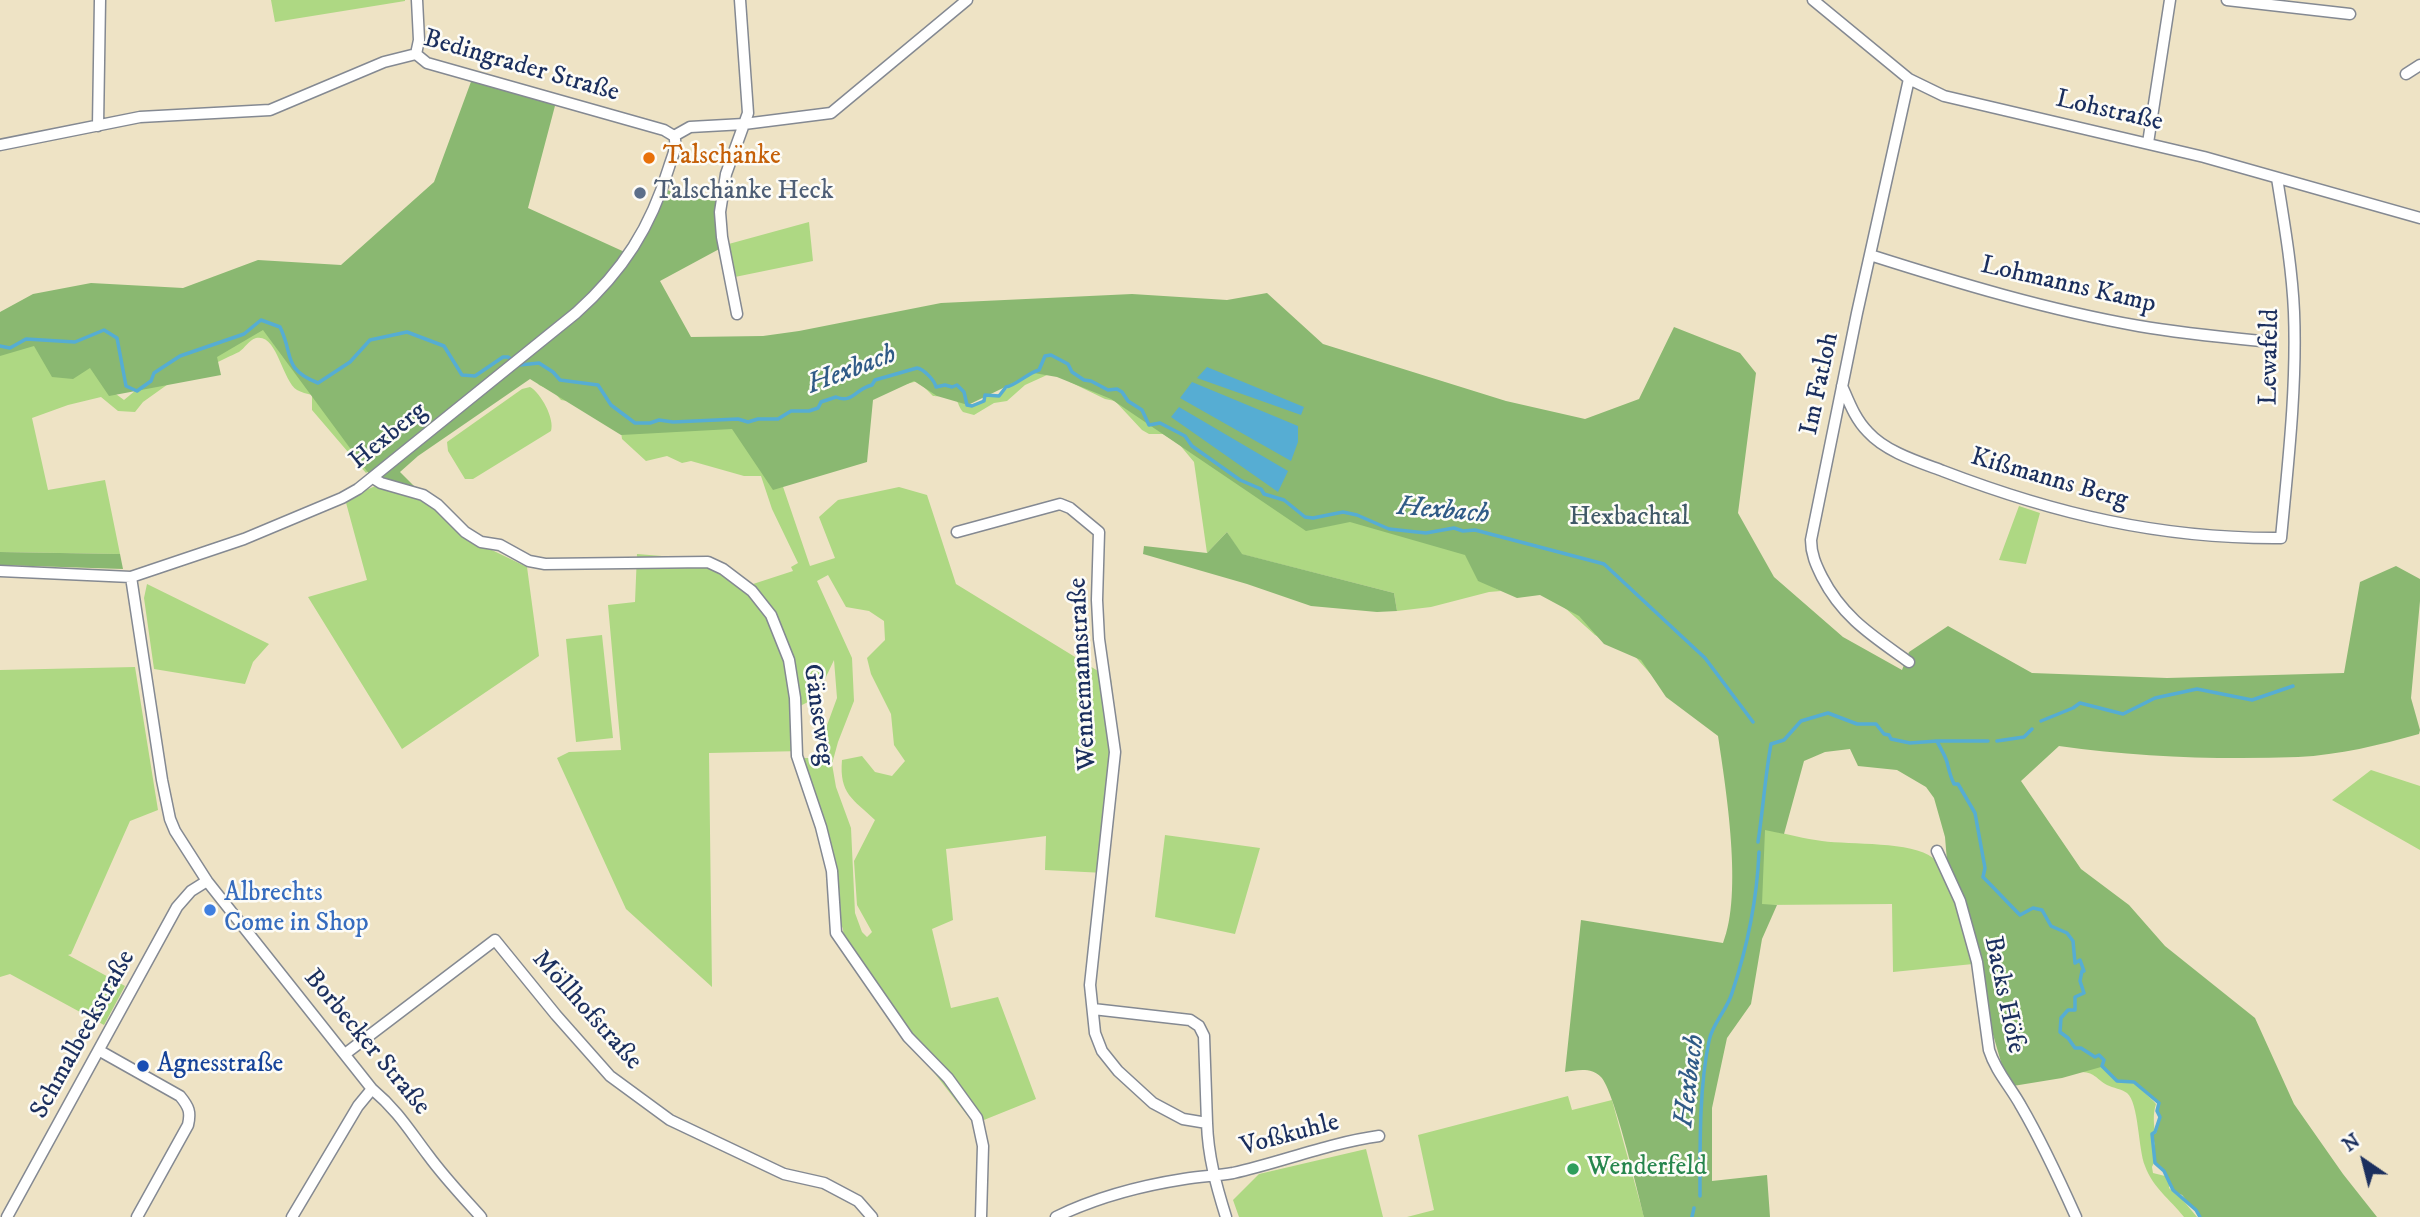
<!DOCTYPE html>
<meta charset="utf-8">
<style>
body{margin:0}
#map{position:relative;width:2420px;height:1217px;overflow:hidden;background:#eee3c5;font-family:"IM FELL DW Pica",serif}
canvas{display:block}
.north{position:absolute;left:2329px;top:1126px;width:70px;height:70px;-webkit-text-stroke:5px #fdfcf7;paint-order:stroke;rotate:325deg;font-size:19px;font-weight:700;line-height:28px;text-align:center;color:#1b2f5e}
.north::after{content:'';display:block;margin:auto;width:24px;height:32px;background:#1b2f5e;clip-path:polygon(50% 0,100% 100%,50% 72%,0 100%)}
</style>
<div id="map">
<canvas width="2420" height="1217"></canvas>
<div class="north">N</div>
</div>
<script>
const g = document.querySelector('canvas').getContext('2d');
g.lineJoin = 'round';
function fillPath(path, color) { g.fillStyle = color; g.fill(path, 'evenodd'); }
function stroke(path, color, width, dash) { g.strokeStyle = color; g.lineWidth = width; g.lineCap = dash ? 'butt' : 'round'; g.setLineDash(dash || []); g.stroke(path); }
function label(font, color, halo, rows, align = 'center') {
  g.font = font + ' "IM FELL DW Pica",serif'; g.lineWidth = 5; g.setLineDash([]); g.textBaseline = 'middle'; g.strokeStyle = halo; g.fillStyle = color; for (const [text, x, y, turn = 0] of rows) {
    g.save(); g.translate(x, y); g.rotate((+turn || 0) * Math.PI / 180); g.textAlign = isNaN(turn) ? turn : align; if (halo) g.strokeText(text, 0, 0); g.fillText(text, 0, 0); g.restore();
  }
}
const green = new Path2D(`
 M271,0h134v1l-130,21z
 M809,222l4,39 -83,17 -5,-33z
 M443,317h8l13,8 2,11 -22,15 -4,6 17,10 1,6 5,7 7,-1 38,-22 16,4 8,-2 14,10 11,15 17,6 22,-3 9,7 6,11 23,18h15l10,-3 14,2 64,-4 9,3 11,-3 21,1 12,-8 27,-2 4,-7 14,-5 7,3 8,-1c7,-7 19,-11 24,-19l43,-12 17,14 1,4 8,-3 7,4 5,-2 8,6 3,15 16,-5 3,-6 9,2c16,-8 26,-22 45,-26l7,-15h5l16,8c4,11 11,14 22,17 5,2 10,7 15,8 7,3 11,0 17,4l27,31 6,2 9,-2 10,9 11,5 13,16 24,15 6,2 3,6 19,8 5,6 16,11 42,19 23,-5 16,1 38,10 40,6 12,-4 25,4 15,-2 124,33 95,87 70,92c14,0 22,-11 30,-22l28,-8 29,10 5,-1 14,2 8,10h5l2,5 17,2 8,-5 7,3 13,-1 7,9 7,2 -4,14 9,18 6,3 -4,8 8,7 5,22 5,2 3,8 -7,2 -4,7 9,7 5,35 8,6 12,-6 16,-1 11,16v7l20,16v8l6,5h9l11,12 -2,10 4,8 -1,6 8,25 -2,5 -6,-2 -5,7v6l-11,12c2,21 24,28 40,36 5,3 4,4 6,9 6,11 17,15 29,16 5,4 18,16 22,21 -7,20 6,44 -4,63l1,6 12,3 5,5 -1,7 13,11 15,18h-13c-14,-18 -31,-29 -39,-51 -7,-17 -6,-63 -18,-73 -5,-4 -14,-5 -20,-8 -12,-7 -12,-13 -28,-13l-13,-20 -14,-13 -6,-14 6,-11 -4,-8 -9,-6 -12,-26 -4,-17 -20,-25 -15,-31 -11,-6 -10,-13 -8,-55 -10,-14 -2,-14 -13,-20 -24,-12v-7l11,-12c-21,2 -35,1 -50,-14l-10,1 -35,-11 -13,2 -6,2 -17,17 -19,8c-4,25 -1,52 -2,77 18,4 36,9 53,11 29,4 90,0 111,17 21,17 33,79 40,106l-80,8 -1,-68 -130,1v-16l-8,66 -12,41 -23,51 -12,72 -1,34 4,64h-17l-4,-64 1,-36 12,-75 11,-21 -2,-15 20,-89 5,-42 -10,-152 -21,-12 -26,-10 -16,-13 -31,-35 -37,-18 -40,-36 -61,-25 -17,5 24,12 -12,1 -58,15 -34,4 -3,-18 -153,-39 -14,-22 -20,21 -13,-91 -15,-18 -16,-10h-14l-7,-4 -27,-29 -10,-2 -35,-17 -19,-15 -4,8 -22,10 -18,16 -13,2 -20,12 -11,-3c-2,-2 -4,-6 -5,-9 -5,-11 -16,-6 -25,-7l-15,-15 -35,9 -4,6 -9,2 -20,13 -19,1 -3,5 -12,6 -22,1 -12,7 -21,1 18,43 31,91 25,-8 -16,-41 19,-17 61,-13 28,8 29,89 155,95 9,80 -15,114 -60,-3 1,-34 -100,13 7,71 -21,9 19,79 47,-11 38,102 -62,25 -128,-165 5,-6 -7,-11 -1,-13 -8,-21 -3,-53 -32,-97h15l22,-60 -3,-38 -18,38 -16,8 3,45 -94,2 3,234 -86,-78 -69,-151 12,-6 52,-2 -13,-145 27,-3 2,-48 62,5 51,26 43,-14 -2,-4 7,-4 -26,-54 -11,-33h-17l-53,-15 -9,2 -15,-7 -21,5 -24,-22 -1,-7 -4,-1 -3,-8 -14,-2 -7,-4 -3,-10 -11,-1 -6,-4 -12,-2 -8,-9 -14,-6 -7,-10 -12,-5 -23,-3 -131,106 -54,-63v-15c-5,-1 -11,-3 -15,-5 -15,-10 -20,-57 -41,-52 -7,2 -11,10 -17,14 -2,1 -28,13 -29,14 -8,2 -14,1 -22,5l-5,10 -12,1 -28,20 -8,10 -17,-1 -17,-14 -33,8 -36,13 16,72 57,-10 15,74 -120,-2v-208c7,1 33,-5 39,-9l24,28 6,13 4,2 13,-13h3l16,21 19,14 12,-10 22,-13 8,-9c9,1 12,-1 15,-10l11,-7 12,3 10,-8c22,3 32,-32 49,-24 6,2 12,12 16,17h7c4,7 1,10 3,17 2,9 11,18 15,26h15l22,-11 15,1c4,-16 20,-28 34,-34 5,-1 4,-5 10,-4 7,0 18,9 25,12zM828,575l18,32 23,4 15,10 1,19 -18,18 4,16 20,40 3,31 11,16 -13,15 -17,-4 -13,-16 -20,4c-3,34 11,39 33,60l-21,41 3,44 15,27 -5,5 -5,-5 -7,-19 -4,-85 -15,-41 -4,-23 6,-22 16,-41 -2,-43 -35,-77z
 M530,387c11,6 25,32 21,44l-78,48h-8l-17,-28 -1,-9 75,-53z
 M380,484l47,15 38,38 62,30 12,89 -137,93 -94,-152 59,-17 -22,-81z
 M2019,506l21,7 -14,51 -27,-4z
 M147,584l122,60 -16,18 -8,22 -91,-15 -10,-71z
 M602,635l11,103 -37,4 -10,-103z
 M135,667l23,143 -28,11 -59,133 -3,1 57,31 -21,39 -94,-51 -10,3v-307z
 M2371,770l49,16v64l-88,-50z
 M1165,835l95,13 -25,86 -80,-17z
 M1568,1096l4,14 40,-10 32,117h-237l27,-7 -16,-75z
 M1366,1149l17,68h-144l-6,-17 26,-26z`);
const forest = new Path2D(`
 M472,79l84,23 -28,106 101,46 -20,27 -77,69c34,-28 74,-56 98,-94 14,-21 24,-45 34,-68l15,8 39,5 5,46 -63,34 31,56 72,-1 36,-5 142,-28 191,-9 95,6 40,-7 56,51 183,57 79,18 54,-20 35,-72 66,26 16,20 -18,140 36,64 69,60 59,33 7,-18 39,-26 84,47 135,5 177,-5 16,-91 36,-16 24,13v22l-9,97 9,32 -1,4c-39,11 -80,21 -121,23 -79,3 -160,0 -239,-11l-38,35 60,88 48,36 36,41 90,72 39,86 49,70 34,43h-177l-18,-22 -9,-4 -11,-23 -8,-6 1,-18 -3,-9 4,-2 5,-16 -4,-6v-8l-24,-21 -16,-1 -16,-14 -39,11 -49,8 -8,-10 -17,-59 -5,-45 -20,-71 -16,-40 -2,-24 -11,-39 -8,-11 -29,-17 -39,-4 -8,-17 -25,3 -21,9 -20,73 -19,-4 -3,74 15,1 -15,34 -11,65 -24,34 -15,70v73l55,-6 3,42h-126c-6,-24 -30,-127 -43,-140 -9,-10 -24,-7 -36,-5l16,-152 142,23c20,-49 3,-154 -5,-207l-52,-39 -25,-37 -37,-16 -25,-28 -39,-21 -23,3 -39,-17 -13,-26 -115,-33 -44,9 -195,-132 -54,-22 -23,-4 -66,32 -31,-9 -23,-15 -41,19 -6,62 -94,28 -41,-61 -111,6 -91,-56 -112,77 -18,16 16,16 -36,-4 -8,-6 -109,-148 -46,27 4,18 -112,21 -19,-28 -17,11 -21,-2 -18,-31 -34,10v-44l33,-18 58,-11 92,5 75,-28 83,5 93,-83z
 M1227,532l15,22 152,39 3,18 -20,1 -66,-6 -64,-22 -104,-30 1,-8 63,7z
 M0,552l120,2 3,15 -123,-4z`);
const water = new Path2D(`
 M1207,367l97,40 -3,8 -104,-37z
 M1192,382l106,44v16l-7,19 -111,-63z
 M1179,407l109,64 -10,21 -107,-75z`);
const stream = new Path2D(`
 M0,346l10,2 16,-9 49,3 29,-12 13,8 9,48 11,5 14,-10 3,-8 26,-17 64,-22 17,-14 19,7c14,28 2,42 38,56l32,-21 20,-22 37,-8 37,14 18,29 13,1 28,-19h5l12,8 19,-2 14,9 7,8 38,5 13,20 24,18h15l9,-3 14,2 65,-3 10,3 10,-3h20l13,-8h18l9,-3 3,-6 15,-5c17,7 20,-9 36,-12l3,-5 42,-12c7,1 18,13 19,19l9,-2 7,2 5,-2 7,7 3,13 5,1 12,-5 1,-6 14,1 7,-9c11,-2 20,-13 33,-17l6,-14 6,-1 17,9 4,8 12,8 7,1 17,9 9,-1 5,3 6,9 14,9 7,15 11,-2 25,13 7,10 48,34 21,9 3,5 20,6 21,17 8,1 30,-6 14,3 32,14 37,4 28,-5 9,3 12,-1 129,34 101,94 48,64
 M2041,721l32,-13 7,-5 43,11 32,-16 42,-9 55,11 41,-14
 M1938,741h50
 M1997,741l27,-4 8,-8
 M1758,842c5,-32 7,-65 13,-98l13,-4 17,-19 27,-8 29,11h19l8,10 5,1 2,4 19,4 27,-2c3,7 8,14 10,21 2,8 3,14 7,22h4l17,29 10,55 -2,9c13,13 24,25 37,38l13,-7 9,2 9,16 16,7 6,8 2,22 5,-3 4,11h-2l-2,10 4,12 -9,4v13h-7l-7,8 -1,14 8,6 7,10h6l14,9 4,-2 5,5 -2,6 15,15 17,1 25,21 -2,8 3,6 -5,15 -3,2 3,29 9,8 9,19 23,20 4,7
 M1700,1196c0,-48 -1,-108 9,-155 3,-17 18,-31 23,-48 15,-45 25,-93 27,-141
 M1692,1217l2,-9`);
const minor = new Path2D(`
 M1813,0l96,79 35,17 260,61 216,61
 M2227,0l123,14
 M416,54l3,-14 -2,-40
 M2406,74l14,-9
 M1909,79l-52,234 -46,227c0,14 5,25 11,37 21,41 51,59 87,85
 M98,126l2,-126
 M674,136l16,-9 54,-3 87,-11 136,-113
 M2148,143l22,-143
 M0,145l140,-28 130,-7 114,-48 32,-8 11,9 237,67 10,6
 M1870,255c88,28 178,55 269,71 40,7 81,11 122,15
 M737,314l-15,-77 -2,-25 6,-38 22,-61 -8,-113
 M1842,386c7,16 13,33 26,46 18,20 51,30 75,39 112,43 218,68 338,67 7,-74 16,-152 13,-226 -2,-45 -10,-90 -17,-134
 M373,478l8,5 42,12 15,10 27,27 16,10 19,3 29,16 16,3 163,-2 15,7 29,22 19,24 18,45 6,38 2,58 24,71 11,44 4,62 72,104 40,41 29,40 6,28 -2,71
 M957,532l103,-28 10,4 29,24 -2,68 2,39 16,113 -25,233 5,48 7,18 16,20 35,32 30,16 24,4c1,33 9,62 19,94
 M0,571l131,6 113,-38 98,-41 16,-9 218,-176c47,-42 75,-86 93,-146 3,-10 9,-21 5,-31
 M131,577l31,203 8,39 5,12 32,50 165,208c26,22 37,41 56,66 16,22 35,42 53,62
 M1937,851l23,50 17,61 12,88c7,22 21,36 32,56 21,36 38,73 55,111
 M1093,1009l97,11 9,6 5,10 3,87
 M100,1051l80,45c9,11 11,16 8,29l-51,92
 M345,1054l150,-114 61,75 54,61 60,44 114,54 40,9 34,18 14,16
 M7,1217l170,-310 14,-16 16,-10
 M292,1217l66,-111 14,-17
 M1056,1217c41,-20 83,-31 128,-38 17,-3 33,-3 49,-6 49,-11 96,-30 146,-37`);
const markers = [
 [649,158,7,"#e8710a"],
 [640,193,7,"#5c6f8a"],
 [210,910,7,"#3f7fe0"],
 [143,1066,7,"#1a4fb4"],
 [1573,1169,7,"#2e9e5b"]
];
const streetNames = [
 ["Bedingrader Straße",521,67,16],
 ["Lohstraße",2109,112,13],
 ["Lohmanns Kamp",2068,286,13],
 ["Lewafeld",2271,357,-89],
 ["Im Fatloh",1821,384,-78],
 ["Hexberg",389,437,-39],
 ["Kißmanns Berg",2049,480,16],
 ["Wennemannstraße",1084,674,-93],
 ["Gänseweg",817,715,82],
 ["Backs Höfe",2003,995,78],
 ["Möllhofstraße",586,1011,48],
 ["Schmalbeekstraße",84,1035,-61],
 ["Borbecker Straße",366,1043,50],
 ["Voßkuhle",1290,1136,-15]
];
const foodNames = [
 ["Talschänke",663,158]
];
const serviceNames = [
 ["Talschänke Heck",654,193]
];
const parkNames = [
 ["Hexbachtal",1629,519]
];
const shopNames = [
 ["Albrechts",224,895],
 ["Come in Shop",224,925]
];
const transitNames = [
 ["Agnesstraße",157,1066]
];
const leisureNames = [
 ["Wenderfeld",1587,1169]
];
const waterNames = [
 ["Hexbach",852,371,-21],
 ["Hexbach",1443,512,5],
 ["Hexbach",1691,1081,-83]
];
fillPath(green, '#aed883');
fillPath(forest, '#8ab871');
fillPath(water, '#56add3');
stroke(stream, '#56add3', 3.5);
stroke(minor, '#848992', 13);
stroke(minor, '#fff', 10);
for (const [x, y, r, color] of markers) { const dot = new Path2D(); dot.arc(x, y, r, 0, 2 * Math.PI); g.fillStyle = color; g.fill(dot); stroke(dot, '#fdfcf7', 2.5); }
label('26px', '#1b2f5e', '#fdfcf7', streetNames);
label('26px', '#c56008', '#fdfcf7', foodNames, 'left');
label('26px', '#4e5e75', '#fdfcf7', serviceNames, 'left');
label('26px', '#405967', '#fdfcf7', parkNames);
label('26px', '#366cbe', '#fdfcf7', shopNames, 'left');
label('26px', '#164399', '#fdfcf7', transitNames, 'left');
label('26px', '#27864d', '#fdfcf7', leisureNames, 'left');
label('italic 28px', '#305b87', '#fdfcf7', waterNames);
</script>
